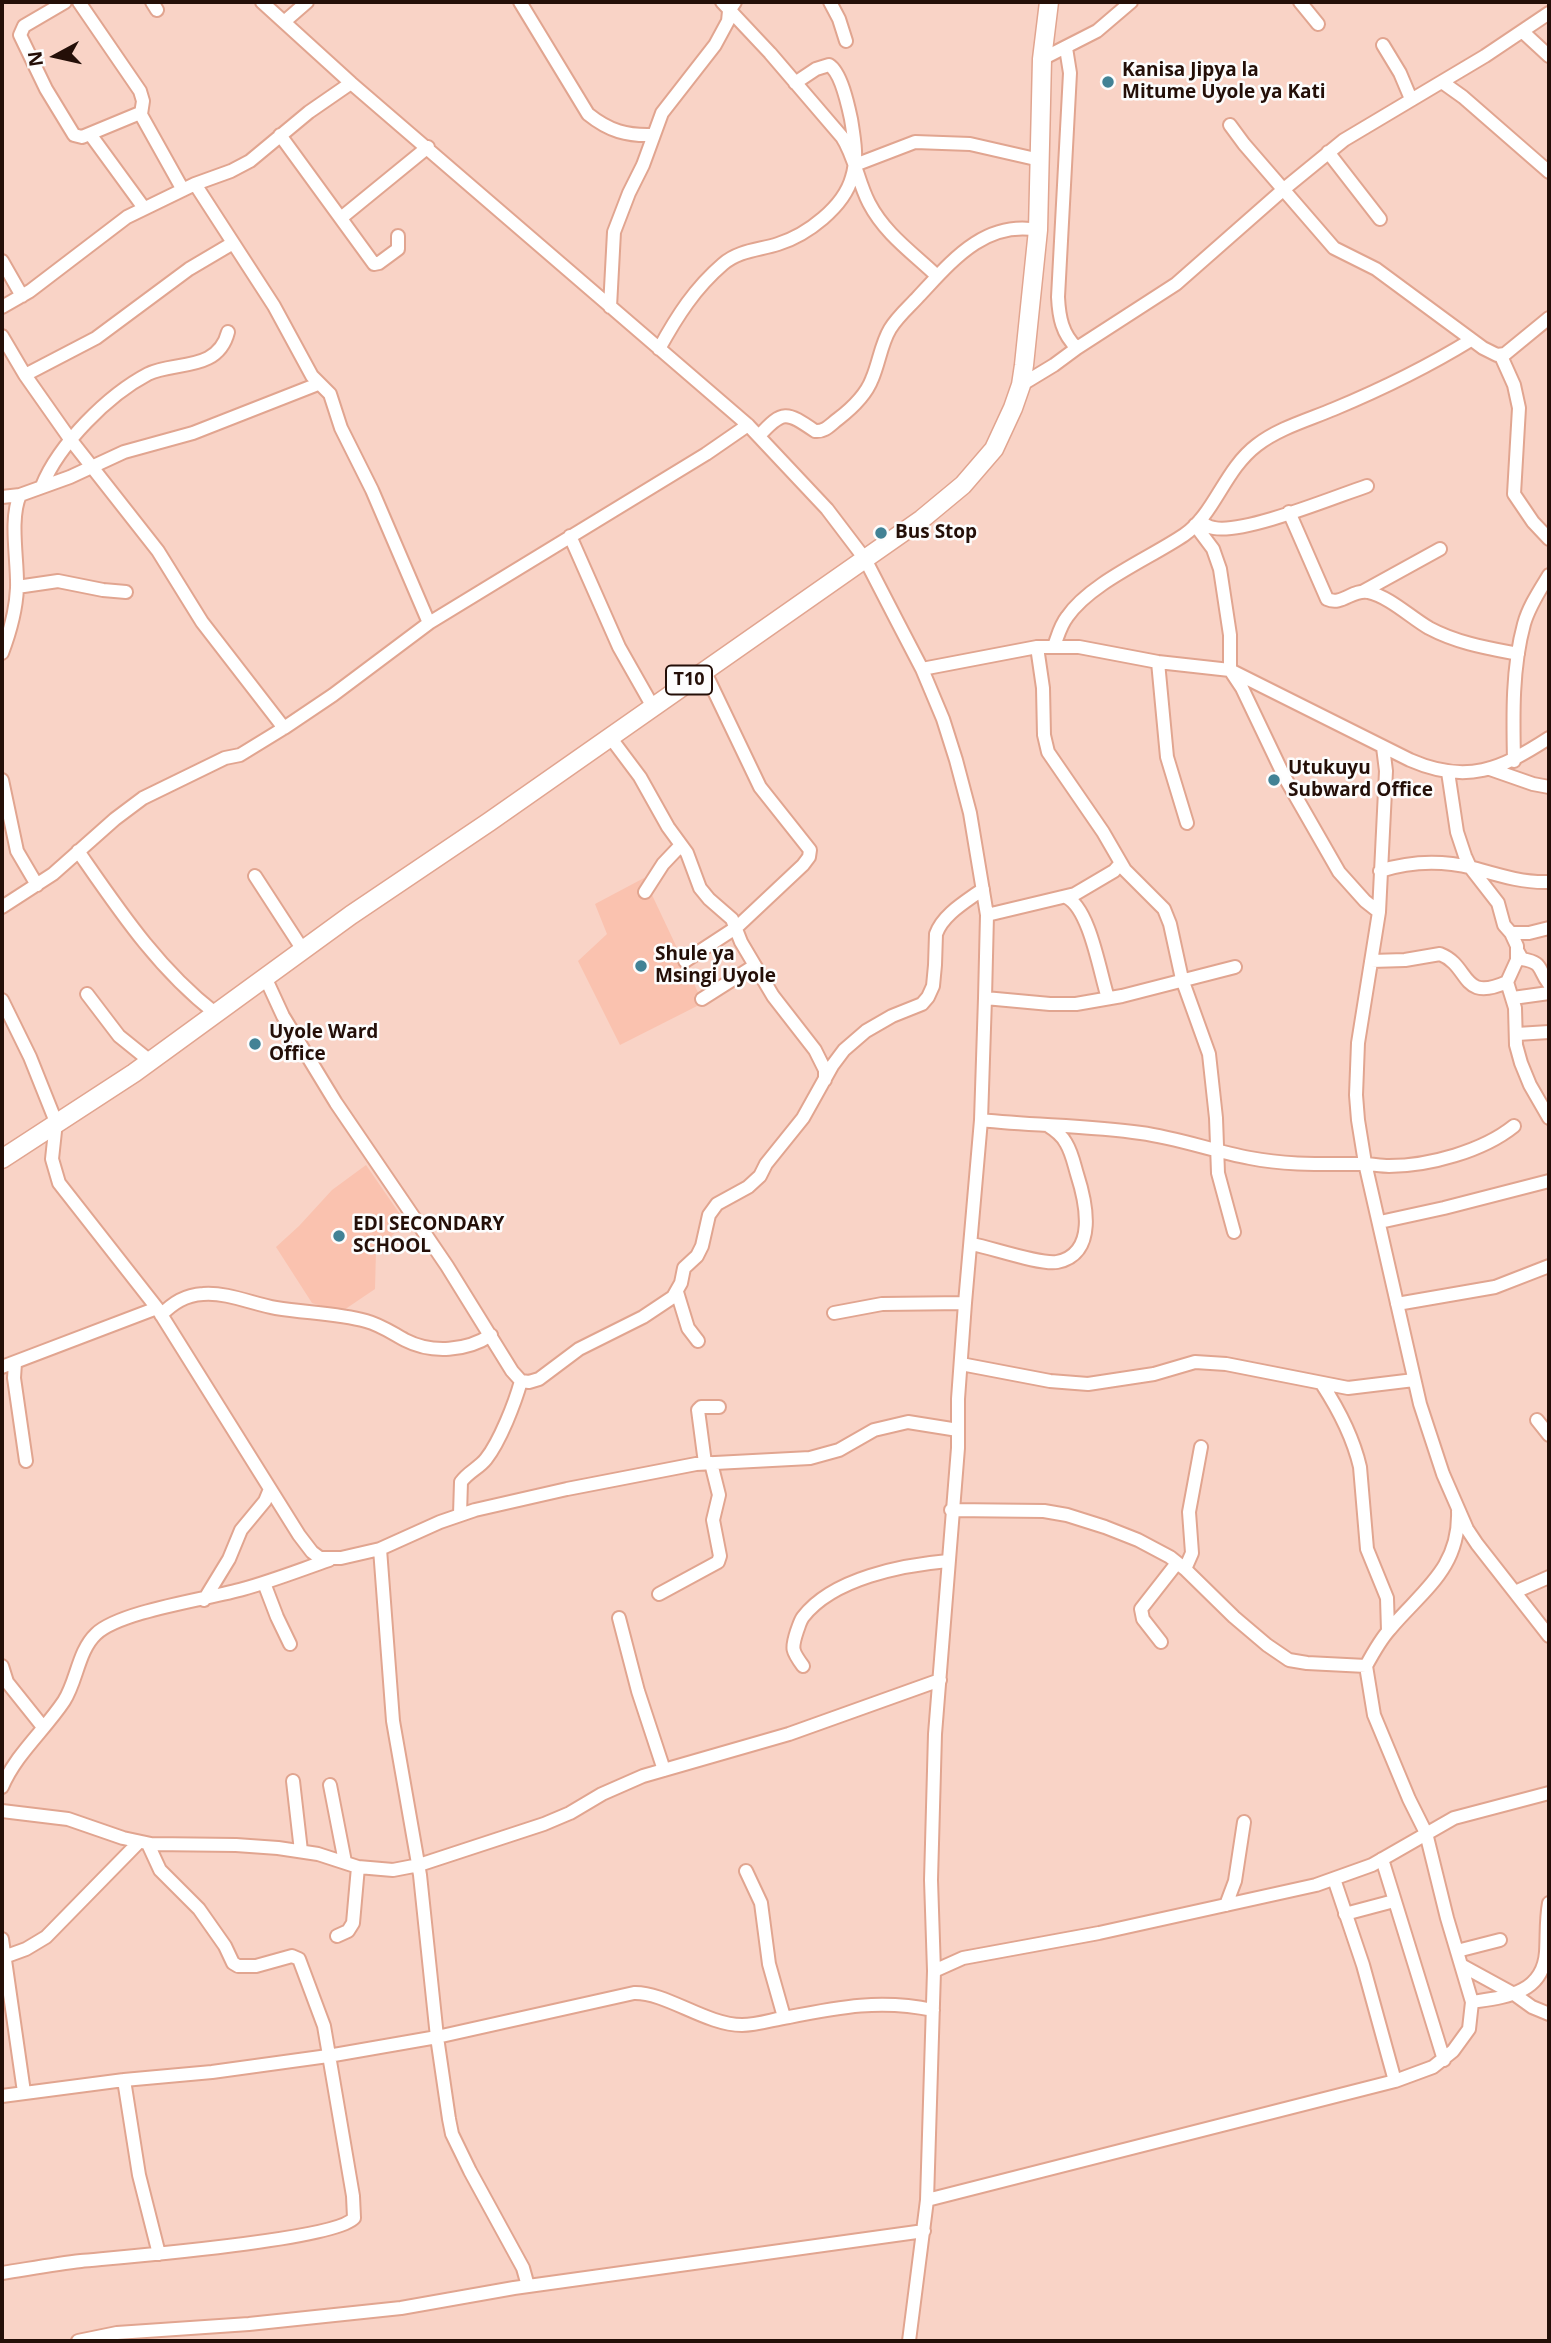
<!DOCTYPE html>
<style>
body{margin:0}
#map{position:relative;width:1551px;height:2343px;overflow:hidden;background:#f9d3c6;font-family:"Open Sans",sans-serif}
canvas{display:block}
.frame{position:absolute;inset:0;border:4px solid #240f08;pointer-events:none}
.north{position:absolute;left:21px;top:21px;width:70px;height:70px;-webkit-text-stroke:5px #fdfdfd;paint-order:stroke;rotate:262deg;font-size:19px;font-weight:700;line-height:28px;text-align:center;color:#240f08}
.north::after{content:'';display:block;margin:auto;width:24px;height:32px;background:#240f08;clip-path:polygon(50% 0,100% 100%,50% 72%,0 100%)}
</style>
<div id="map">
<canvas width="1551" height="2343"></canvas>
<div class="frame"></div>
<div class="north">N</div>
</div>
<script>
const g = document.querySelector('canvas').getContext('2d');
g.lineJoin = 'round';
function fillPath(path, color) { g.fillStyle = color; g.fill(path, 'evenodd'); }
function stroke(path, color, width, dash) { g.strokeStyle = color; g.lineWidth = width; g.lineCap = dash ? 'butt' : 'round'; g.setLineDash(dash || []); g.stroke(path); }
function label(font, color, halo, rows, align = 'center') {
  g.font = font + ' "Open Sans",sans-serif'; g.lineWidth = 5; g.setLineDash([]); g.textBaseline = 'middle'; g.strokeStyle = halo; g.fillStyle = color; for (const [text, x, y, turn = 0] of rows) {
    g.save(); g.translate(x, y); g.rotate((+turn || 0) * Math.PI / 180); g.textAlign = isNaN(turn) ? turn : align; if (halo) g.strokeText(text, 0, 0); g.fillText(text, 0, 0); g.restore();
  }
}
const built = new Path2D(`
 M644,878l59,125 -83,42 -42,-84 29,-27 -12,-30z
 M366,1165l40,58 -30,27 -1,39 -34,23 -29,-9 -36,-56 23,-21 33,-36z`);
const minor = new Path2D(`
 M65,2l-41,24 -4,9 26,54 28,46 8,2 58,-24 43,77
 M79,2l61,89 3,10 -2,13
 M152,2l5,8
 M262,2l89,81 397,342 79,84 38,50 32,62 25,48 21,50 13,41 14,53 17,102 -2,83 -4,122 -16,183 -7,96v49l-23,286 -4,146 3,91 -7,229 -18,141
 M520,2l68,112c21,17 39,22 65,21
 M722,2l48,51 72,84c13,20 16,45 27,66 16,31 44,50 68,73
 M830,2l9,17 7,22
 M1300,2l18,22
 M284,22l23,-20
 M1523,32l26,24
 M1383,45l17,28 11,26
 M1066,48l4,25 -12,224c1,20 4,37 19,51
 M1042,59l55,-28 34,-29
 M1442,82l21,15 86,75
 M1230,125l14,19 90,104 42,21 107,79 14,7 8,-1 44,-36
 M90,134l54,74
 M280,135l94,129 5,-1 19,-14v-13
 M1328,152l52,67
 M855,165l60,-23 55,2 70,16
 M195,184l79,122 38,70 18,18 11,34 31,62 57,133
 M341,218l87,-71
 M2,261l20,35
 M2,307l28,-16 97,-74 68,-33 36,-13 19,-10 59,-49 42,-29
 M610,307l4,-75 15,-39 14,-28 19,-52 53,-68 13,-24 1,-10 6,-9
 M2,336l23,39 45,64 88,112 44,71 82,106
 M659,349c18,-33 36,-61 64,-85 16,-14 37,-14 55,-20 29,-9 66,-37 74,-67 6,-19 2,-39 -1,-58 -3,-14 -10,-47 -22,-54l-13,4 -21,14
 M1501,356l13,29 5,23 -5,86 19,28 16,17
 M25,375l71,-37 93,-69 44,-26
 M1021,385l33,-20 23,-17 99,-64 108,-95 60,-49 141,-84 64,-43
 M759,436c24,-27 28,-24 56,-5 10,1 15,-6 23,-12 13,-10 28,-24 34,-40 7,-16 9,-35 18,-50 8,-13 19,-22 28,-32 33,-35 66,-77 120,-67
 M42,486c17,-42 66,-91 106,-112 26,-13 70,-2 80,-42
 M2,497l18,-2
 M1289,512l38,87c15,7 25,-10 41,-7 22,5 42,25 61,36 28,15 58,20 89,26
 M1200,520c4,5 8,7 14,8 31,6 120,-31 153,-42
 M1195,525l18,24 7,20 10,66v35l12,18 42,88 55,96 26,29 14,11
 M570,536l49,111 34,60
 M17,587l41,-6 45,9 23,2
 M1362,592l78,-43
 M1054,646c4,-10 6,-20 13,-29 23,-34 83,-59 117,-82 31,-21 40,-65 73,-90 22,-17 51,-25 77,-36 48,-20 93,-42 137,-69
 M1037,647l6,41 1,47 4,17 55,80 22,38 39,39 6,15 12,55 27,75 7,64 2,55 16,59
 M2,653c8,-21 14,-42 15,-65 1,-27 -8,-69 3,-93l50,-18 54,-25 69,-19 125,-49
 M1158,662l9,95 20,66
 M922,669l115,-22h42l79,15 72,8 180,90c57,25 91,9 139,-22
 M610,737l30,40 28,50 19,26 13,35 9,11 23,20 9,23 32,54 42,54 10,20v10
 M1383,747l3,24 -7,141 -21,131 -2,52 2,25 7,43 55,241 23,70 24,55 10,15 72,92
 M1514,761c-1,-46 -2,-93 10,-137 5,-18 16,-34 25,-49
 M1490,769l43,15 16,3
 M1448,772l9,60 8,24 5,11 28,36 6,22 7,8 6,13v14l-10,22 8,26 1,37 5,18 9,22 19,33
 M2,780l15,71 20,34
 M78,851c41,59 80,118 137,162
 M1380,871c31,-10 61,-11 93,-3 25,7 50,15 76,14
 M255,876l48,74
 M645,892l18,-28 18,-19
 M1066,897c24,11 34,77 42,101
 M2,907l51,-33 62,-55 28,-21 82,-40 15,-3 44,-27 49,-33 96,-72 277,-169 42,-29
 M987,915l88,-21 39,-23 7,-8
 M1511,933h18l20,-5
 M1518,952l4,7c22,4 15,9 27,25
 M685,961l52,-34 66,-62 6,-8 1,-7 -50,-63 -56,-117
 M1371,961l34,-1 35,-6c31,12 20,49 67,28
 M265,977l18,39 53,87 111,163 65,105 9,10 8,1 10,-3 40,-30 64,-32 30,-20 8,-14 3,-15 13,-12 5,-10 7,-31 8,-11 31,-17 12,-11 6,-12 37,-46 29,-52 12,-16 22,-19 26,-15 30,-12 6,-7 5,-11 2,-21 1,-31c7,-20 31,-33 47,-45
 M87,994l32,42 31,25
 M985,998l65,6h26l46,-8 113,-29
 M1513,998l36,-5
 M702,999l52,-33
 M2,1000l28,57 26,65 -4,37 7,24 98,125 142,227 13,17 8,6h21l39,-9 60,-27 35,-12 92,-21 129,-25 114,-6 29,-8 35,-20 34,-8 50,8
 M1517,1034l32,-2
 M981,1120c53,6 107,5 160,13 37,5 72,18 109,25 35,7 72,6 107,6 11,-1 21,2 32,2 40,0 94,-15 125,-40
 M1380,1222l64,-14 105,-27
 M972,1244c20,4 69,21 85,18 41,-8 29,-60 20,-88 -3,-10 -5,-21 -11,-31 -4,-8 -11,-13 -19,-18
 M677,1292l11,36 10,13
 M1397,1304l98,-17 54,-21
 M834,1313l48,-9 83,-1
 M161,1315c12,-12 24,-20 42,-21 24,-2 50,10 73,14 30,5 61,5 90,13 15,4 26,12 39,19 27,14 62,11 86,-5
 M15,1363l-1,15 12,83
 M961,1364l89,17 38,3 66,-10 41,-12 31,2 122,24 66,-8
 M2,1367l155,-59
 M1322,1384c17,26 31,53 38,83l7,82 20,49 1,33
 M1537,1420l12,15
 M705,1463l-7,-53 3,-3h18
 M951,1510l93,1 23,4 38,12 33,13 32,17 15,12 49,48 33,28 22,15 18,3 59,3
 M460,1514l1,-32c7,-10 18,-14 25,-23 14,-18 29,-56 35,-78
 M380,1549l13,172 27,154 17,162 12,82 3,15 18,37 53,97 5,18
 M1185,1569l7,-16 -3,-41 12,-65
 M264,1583l13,34 13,27
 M1515,1592l34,-15
 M659,1594l59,-32 2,-6 -7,-36 6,-25 -8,-32
 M204,1600l25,-41 12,-29 24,-29 5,-12
 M619,1618l19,73 26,79
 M1161,1642l-18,-23 -2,-10 36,-46
 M2,1666l5,16 36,45
 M803,1666c-11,-15 -12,-17 -6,-35 2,-5 3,-10 6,-14 30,-39 100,-52 145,-56
 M293,1781l8,70
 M330,1785l15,77
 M2,1787c14,-33 42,-56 62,-86 13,-20 14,-50 32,-67 24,-23 112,-35 147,-45 29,-8 57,-19 86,-29
 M2,1811l66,8 55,19 28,6 85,1 42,3 40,6 40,13 35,3 26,-5 125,-41 26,-11 32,-19 41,-18 146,-42 151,-54
 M1382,1859l62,201
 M746,1871l15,32 8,61 15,53
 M1334,1879l29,86 32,116
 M1226,1905l9,-24 9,-59
 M1345,1914l49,-13
 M337,1936l11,-5 5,-8 5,-56
 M2,1939l22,153
 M1457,1951l43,-11
 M4,1957l22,-8 20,-12 93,-95
 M1461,1965l53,29 18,13 17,7
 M934,1971l29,-13 136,-25 217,-48 56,-20 82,-47 95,-25
 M1472,2002c33,-5 71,-8 74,-50 1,-17 0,-33 3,-49
 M124,2080l15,95 20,79
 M2,2096l122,-16 88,-8 116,-16 109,-19 197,-44c32,-1 72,32 108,32 16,0 32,-6 47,-8 51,-10 92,-18 144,-7
 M927,2200l468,-119 38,-14 20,-16 16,-22 3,-27 -25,-84 -21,-85 -17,-34 -35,-84 -8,-49c7,-13 14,-26 24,-37 33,-39 70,-61 68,-118
 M2,2273c26,-4 53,-9 79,-12 40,-4 255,-21 273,-43l-1,-22 -29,-170 -25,-67 -7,-3 -36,10h-18l-5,-3 -8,-17 -26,-37 -39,-39 -12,-26
 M78,2341l39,-8 132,-9 152,-16 113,-20 410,-57`);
const highway = new Path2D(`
 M2,1159l132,-86 217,-158 138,-93 433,-303 41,-34 31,-36 19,-41 8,-23 3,-20 14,-135 4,-171 7,-57`);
const markers = [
 [1108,82,7,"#428295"],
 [881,533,7,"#428295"],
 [1274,780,7,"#428295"],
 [641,966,7,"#428295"],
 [255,1044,7,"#428295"],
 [339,1236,7,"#428295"]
];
const shields = [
 [689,680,46]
];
const shieldNames = [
 ["T10",689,680]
];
const poiNames = [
 ["Kanisa Jipya la",1122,71],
 ["Mitume Uyole ya Kati",1122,93],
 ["Bus Stop",895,533],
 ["Utukuyu",1288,769],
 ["Subward Office",1288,791],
 ["Shule ya",655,955],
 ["Msingi Uyole",655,977],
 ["Uyole Ward",269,1033],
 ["Office",269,1055],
 ["EDI SECONDARY",353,1225],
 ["SCHOOL",353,1247]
];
fillPath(built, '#fac2af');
stroke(minor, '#e1a590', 16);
stroke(highway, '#e1a590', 21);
stroke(minor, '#fff', 12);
stroke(highway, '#fff', 18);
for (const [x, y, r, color] of markers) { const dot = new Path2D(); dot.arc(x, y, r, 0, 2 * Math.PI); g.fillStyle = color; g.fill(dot); stroke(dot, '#fdfdfd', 2.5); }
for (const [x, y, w] of shields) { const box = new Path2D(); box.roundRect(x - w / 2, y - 14.5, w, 29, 5); g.fillStyle = '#fdfdfd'; g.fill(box); stroke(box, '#240f08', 2); }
label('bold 18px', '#240f08', null, shieldNames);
label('bold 19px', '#240f08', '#fdfdfd', poiNames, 'left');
</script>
